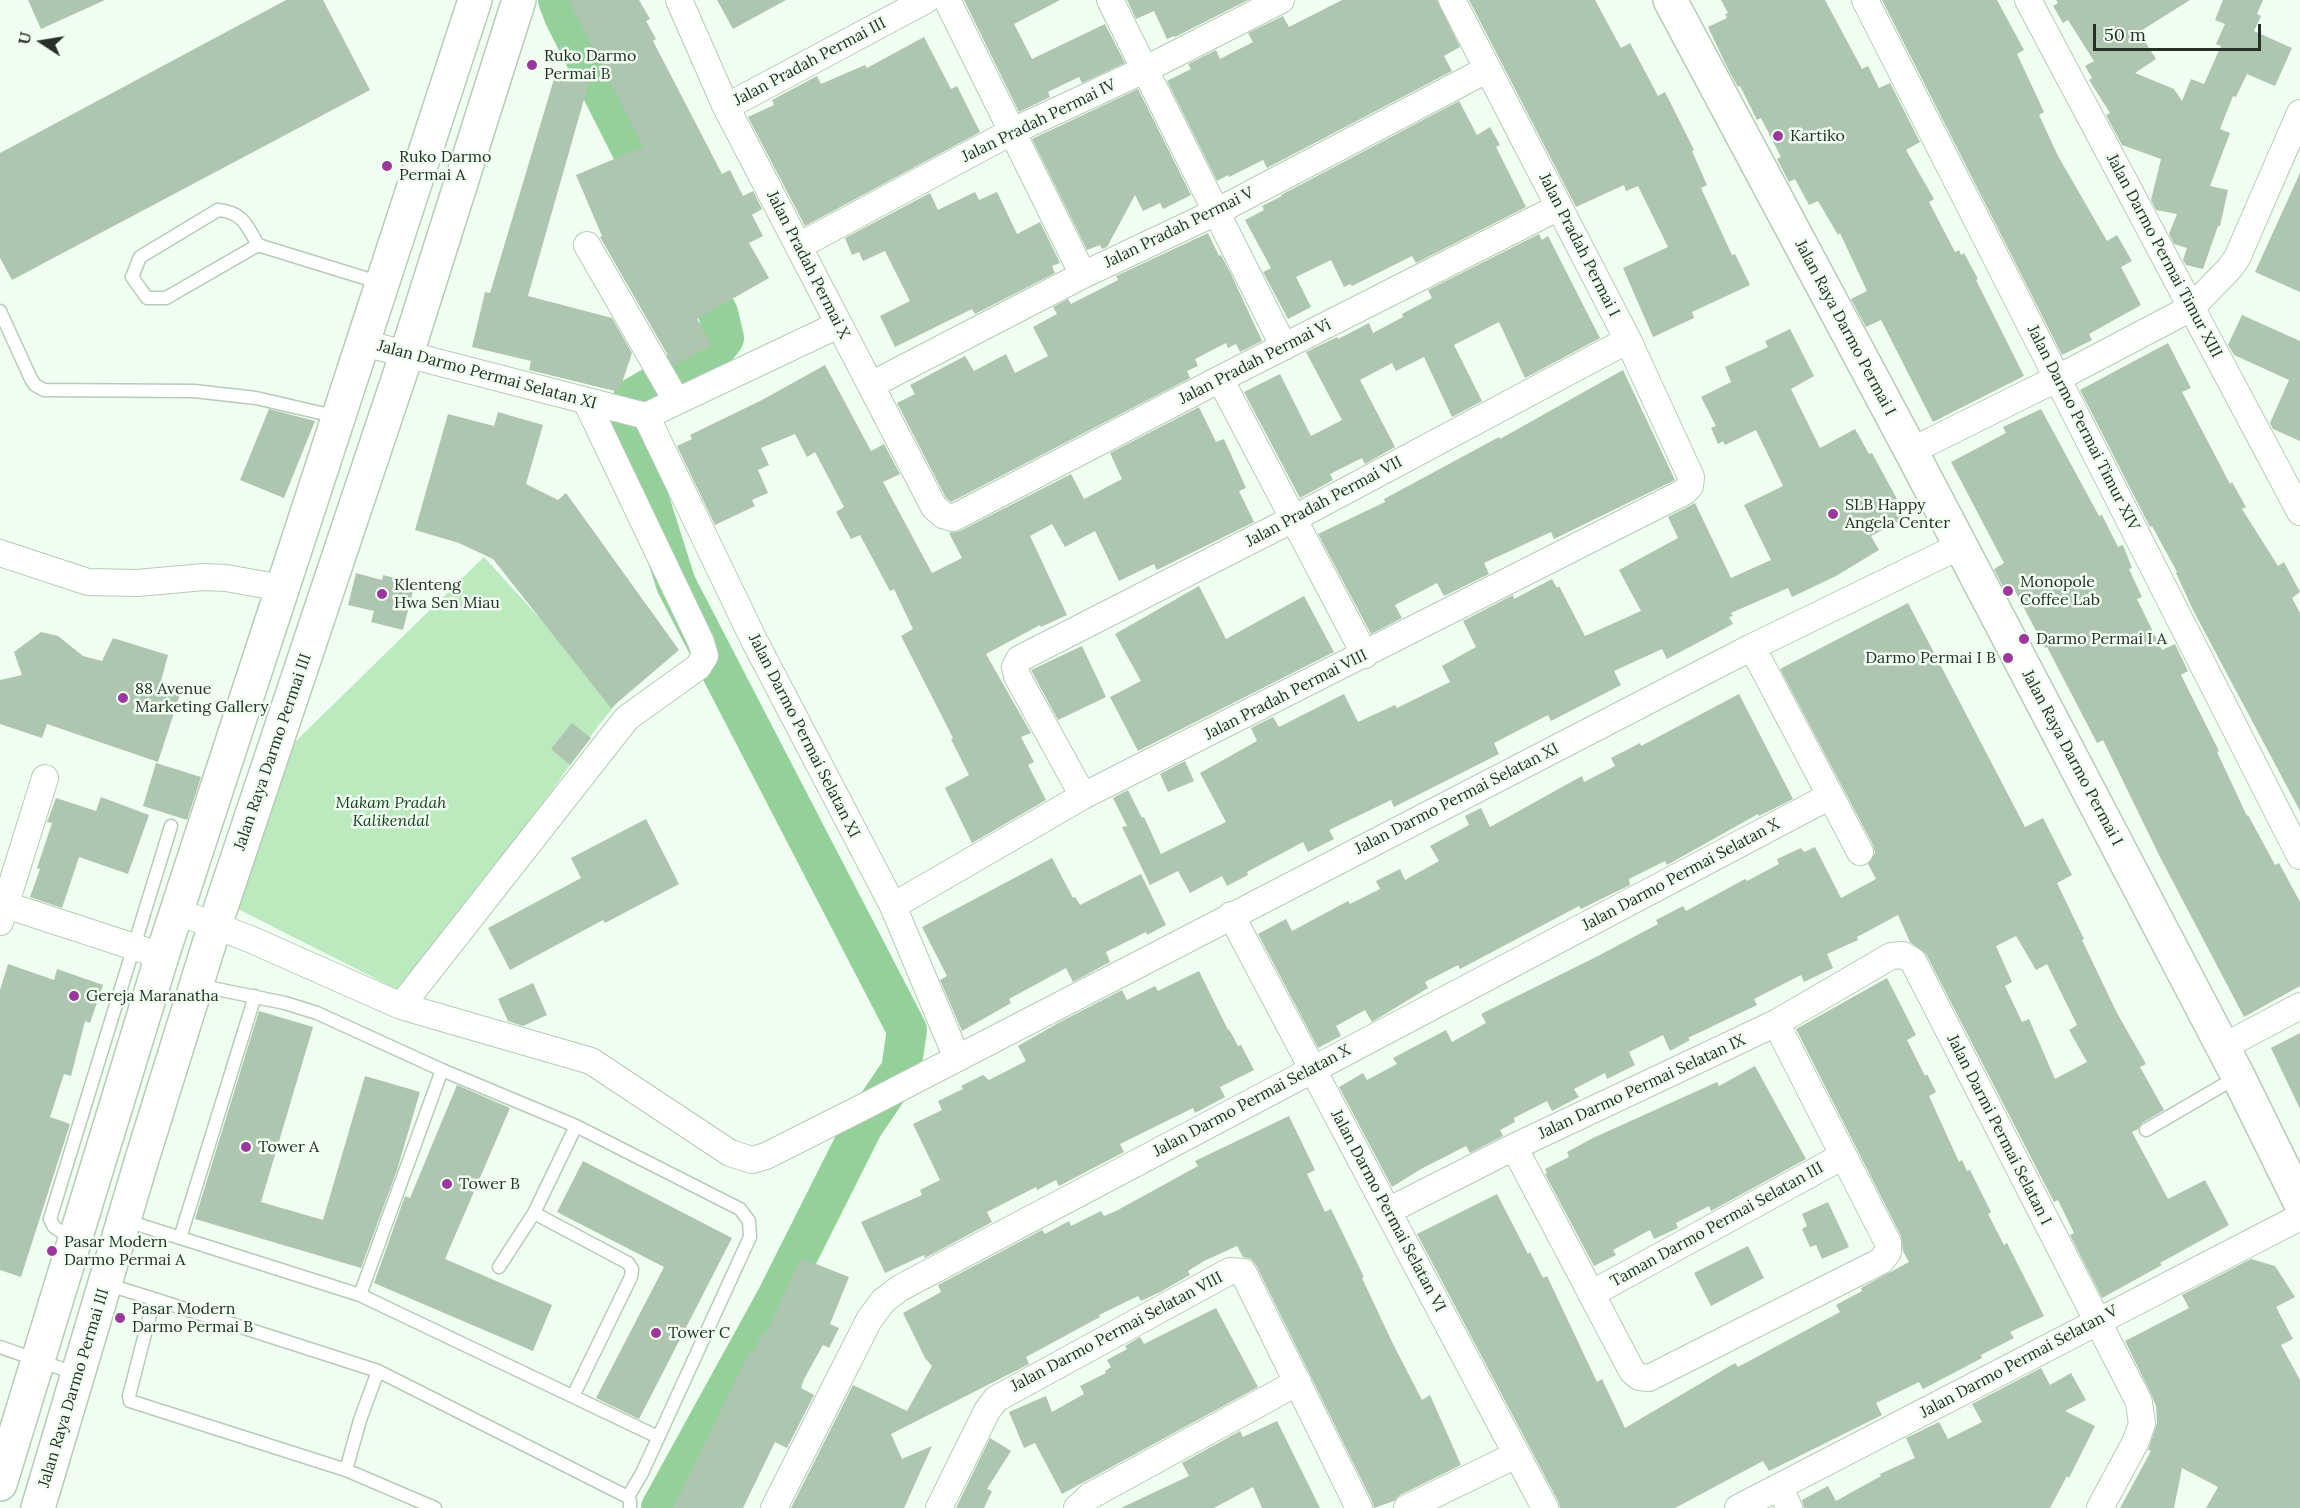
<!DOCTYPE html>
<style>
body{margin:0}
#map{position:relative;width:2300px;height:1508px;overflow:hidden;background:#effef0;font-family:Lora,serif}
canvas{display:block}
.north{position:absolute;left:12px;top:12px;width:60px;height:60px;-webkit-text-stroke:4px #effef0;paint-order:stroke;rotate:282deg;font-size:16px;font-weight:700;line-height:24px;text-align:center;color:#273027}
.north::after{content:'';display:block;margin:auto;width:21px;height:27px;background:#273027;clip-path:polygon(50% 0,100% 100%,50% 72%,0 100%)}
.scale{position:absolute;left:2093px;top:24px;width:168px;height:27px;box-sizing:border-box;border:3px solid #273027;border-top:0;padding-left:8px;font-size:18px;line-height:21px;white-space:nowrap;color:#273027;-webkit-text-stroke:4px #effef0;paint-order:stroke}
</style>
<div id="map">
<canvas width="2300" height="1508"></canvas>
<div class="north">U</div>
<div class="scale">50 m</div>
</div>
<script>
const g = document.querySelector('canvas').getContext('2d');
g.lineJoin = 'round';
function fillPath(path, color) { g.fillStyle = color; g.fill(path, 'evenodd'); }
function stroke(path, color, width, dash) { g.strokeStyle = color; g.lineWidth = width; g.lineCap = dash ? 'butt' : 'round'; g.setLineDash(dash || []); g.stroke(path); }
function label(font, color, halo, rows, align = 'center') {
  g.font = font + ' Lora,serif'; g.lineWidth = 5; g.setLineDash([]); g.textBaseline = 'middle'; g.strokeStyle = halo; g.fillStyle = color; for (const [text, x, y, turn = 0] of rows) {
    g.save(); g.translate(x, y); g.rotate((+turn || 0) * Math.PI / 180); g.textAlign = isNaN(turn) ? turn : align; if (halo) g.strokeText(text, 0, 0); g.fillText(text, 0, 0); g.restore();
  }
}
const green = new Path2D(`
 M484,557l133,146 -19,23 -192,268 -176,-89 6,-53 60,-111z`);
const river = new Path2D(`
 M558,0l6,16 94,186
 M682,368l36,-22 6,-8 -6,-25 -29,-52
 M633,398l24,-14
 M628,433l48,151 231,446 -6,40 -38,56 -87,173 -115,209`);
const building = new Path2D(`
 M28,0h77l-64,29z
 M286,0h37l47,90 -358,190 -12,-22v-105z
 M568,0h71l11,19 -4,2 10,18 -3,2 69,133 8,-4 13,26 10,-5 9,18 -10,6 11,21 -14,7 20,35 -72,41 15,26 -38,21 -74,-129 2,-1 -26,-61 67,-28z
 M717,0h69l-53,29z
 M964,0h96l-46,24 18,35 73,-35 20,39 -43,20 -3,-6 -31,15 2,5 -31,15z
 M1127,0h121l-73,37 -1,-1 -7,3 -13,-28 -18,8z
 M1342,0h95l23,47 -16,9 8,15 -185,97 -4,-8 -34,17 -1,-2 -11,6 -50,-100 24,-12 -3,-5 28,-14 4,9 33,-17 -5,-9 35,-17 6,11z
 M1469,0h126l26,48 9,-5 28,53 7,-4 29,58 -2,1 15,34 -6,3 31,67 3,-1 15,31 -58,27 2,6 -41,19 -30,-69 45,-21 -30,-61 -12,5 -2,-6 -48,22z
 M1721,0h104l37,69 6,-3 11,22 11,-5 30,59 -14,8 28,49 -5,3 26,50 4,-2 2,5 3,-2 14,26 -2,1 48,96 -91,46 -52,-102 -15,7 -15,-28 16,-8 -27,-58 -2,2 -20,-34 -9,4 -14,-26 -6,3 -12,-23 4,-2 -20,-39 -4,2 -17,-34 -2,1 -9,-16 -21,-44 19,-9 -2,-4 3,-1z
 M1882,0h115l27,50 -7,4 27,58 -5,3 19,41 49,85 10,-6 15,26 -11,6 20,38 -52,29 3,6 -30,15z
 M2056,0h134l-51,32 17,27 -21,14 39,16 8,12 9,-22 13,5 17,-38 -5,-2 9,-20 -10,-4 8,-20h40l-6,14 4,2 -7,15 38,17 -17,38 -28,-12 -11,23 -3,-1 -13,33 10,4 -20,53 18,4 -8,36h-2l-15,43 -17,-4 -3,-5 4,-12 -13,-4 -5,-10 8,-20 -21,-4 -5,-10 10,-41 -39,-14 -16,-30 4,-2 -21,-33 3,-2 -7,-12 9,-5 -26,-41 -5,3 -10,-17 5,-3z
 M924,37l27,52 6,-3 23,46 -175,94 -57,-109 26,-12 -2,-5 45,-24 4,8 44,-19 2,3z
 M557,69l34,6 -63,221 84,22 20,35 -13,39 -90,-22 2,-9 -59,-14 13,-55 5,1z
 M1138,89l53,106 -28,14 -3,-6 -17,8 -8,-16 -28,52 -5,2 -2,-4 -13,5 -55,-111z
 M1459,101l18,34 13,-8 10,18 -4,2 30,60 -110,56 -4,-7 -60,30 -2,-2 -6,3 -13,-27 -35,17 15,30 -23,12 -25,-47 8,-4 -26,-48 19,-10 -2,-4 20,-10 -1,-1z
 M2300,173v119l-45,-20z
 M975,192l4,8 18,-8 20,42 23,-12 20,41 -8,3 3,7 -80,41 -3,-5 -77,38 -15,-31 30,-15 -25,-50 -22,10 -4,-9 -7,3 -7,-17 85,-45 8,17z
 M1208,233l11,23 2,-1 10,19 31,67 -22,11 -4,-8 -8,4 -2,-5 -31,16 3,7 -11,5 3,7 -239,124 -5,-4 -49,-95 18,-9 -5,-9 55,-29 9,15 32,-17 9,19 33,-17 -15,-29 24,-13 -4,-7 15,-8 3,5 47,-24 -2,-4z
 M1539,234l3,6 6,-4 52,102 -75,40 -26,-56 -45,23 28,56 -30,16 -28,-60 -28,14 -4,-8 -32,17 35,67 -30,17 -3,-6 -32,16 3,6 -33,18 -56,-106 36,-18 31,62 31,-16 -36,-68 31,-15 1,2 31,-16 4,10 30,-16 -1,-3 30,-16 -4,-8z
 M2242,315l58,26v100l-27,-12 -3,-6 19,-43 -55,-25 -6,-10z
 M1790,329l24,47 -23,13 29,59 35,-19 14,25 3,-1 25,46 -2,1 10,18 -34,18 8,14 -43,26 -44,21 -4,-9 -57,25 2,3 -4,1 4,7 -66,35 -5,-10 -48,22 7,14 -70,36 -3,-6 -54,28 5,11 -105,53 -3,-7 -62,30 5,9 -26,13 -5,-10 -56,30 1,3 -21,11 -5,-10 -32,17 -12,-22 -28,14 -28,-58 5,-1 -14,-28 15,-8 14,28 2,-1 17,37 65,-32 -26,-49 57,-32 -6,-13 22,-11 6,10 65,-33 14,28 37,-17 2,3 53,-26 -8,-16 34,-19 -13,-26 50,-26 1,4 38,-20 5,9 2,-2 26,50 56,-25 -22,-41 59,-32 -10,-21 27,-14 36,75 40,-18 -27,-55 39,-19 -27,-56 -31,15 -2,-4 -5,3 -7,-16 5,-2 -15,-29 30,-15 -6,-15 43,-20 -3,-6z
 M2168,343l23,45 -9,4 48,92 2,-2 14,25 -4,2 36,57 6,-4 16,30 -8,6 8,15v198l-107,-201 -17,-37 1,-1 -25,-46 -2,1 -70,-137z
 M825,365l46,86 13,-7 16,30 -17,8 49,91 30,-15 -13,-25 11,-2 111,-57 13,25 38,-20 -12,-26 89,-46 17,35 8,-3 22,49 -7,3 15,31 -97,48 -3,-6 -35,17 -24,-50 -30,16 -13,-23 -22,12 37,79 -26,12 -1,-2 -54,29 45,79 -10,4 13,25 -6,3 18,35 -74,43 -27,-55 24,-13 -18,-36 2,-1 -52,-102 12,-7 -19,-40 -4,2 -30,-56 -9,4 -15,-27 8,-5 -29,-55 -8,5 -12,-23 -34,14 8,17 -11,5 10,23 -16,7 3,6 -40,19 -38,-79 15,-7 -2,-4 72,-35z
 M1623,370l52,110 -121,59 -3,-7 -67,31 5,11 -45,22 -7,-13 -42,22 7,13 -31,16 -53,-100 67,-32 -1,-3 115,-62 1,2z
 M269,409l46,12 -31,77 -44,-18z
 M2041,409l58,107 3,-1 16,32 5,-2 9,23 -3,1 13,28 -5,2 25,51 13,-6 13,27 -7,4 38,76 -2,1 30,64 1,-1 27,50 4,-2 21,39v84l-56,31 -84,-160 -57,-117 -6,3 -50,-96 -2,1 -31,-59 -8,4 -12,-24 10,-6 -53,-101 55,-29 -3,-6z
 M498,412l45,13 -17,59 32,16 8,-7 113,157 -68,58 -118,-149 -34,-16 -44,-13 33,-116 46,12z
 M356,573l26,7 1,-5 32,8 -12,47 -32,-8 3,-11 -26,-6z
 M1199,586l27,53 78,-43 30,56 -196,99 -28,-54 31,-16 -26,-47z
 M1908,603l117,224 18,-9 29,57 -15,8 27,56 -2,1 35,73 29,51 -6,3 24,43 -22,13 -4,6 -6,3 36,67 37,-19 24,45 -69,38 2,2 -60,33 -32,-63 4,-2 -16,-33 -4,2 -128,-248 -16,-12 -12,-27 -41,22 1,3 -31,14 6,14 -29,14 -3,-7 -47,24 3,6 -69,33 2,2 -20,11 -7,-16 -34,17 6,13 -28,14 -2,-6 -31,16 5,8 -27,14 -5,-10 -33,17 1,4 -15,8 3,6 -33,17 -4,-7 -45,23 -29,18 -53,-100 24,-14 4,7 30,-16 -4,-6 53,-28 6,12 34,-19 -5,-9 115,-57 62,-33 -2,-4 27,-14 3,5 59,-32 2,2 32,-17 -2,-5 24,-11 3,4 11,-5 26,51 35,-19 -8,-15 7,-11 -2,-8 -93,-176zM2016,936l20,34 11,-6 30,61 -8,5 18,32 -32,17 -26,-60 -7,3 -17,-36 7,-4 -16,-36z
 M41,632l17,4 25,20 19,5 11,-23 55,17 -7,26 20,10 -23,71 -111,-38 -5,14 -42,-14v-44l22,-5 -8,-23z
 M1082,646l24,51 -48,23 -27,-50z
 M1739,694l54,105 -34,17 -1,-2 -91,51 -2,-4 -36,18 1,6 -49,24 -2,-3 -119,63 -2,-4 -33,17 3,6 -56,34 -7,-12 -29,16 5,10 -23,12 -60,-114 28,-15 6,12 56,-30 2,3 30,-15 -4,-8 24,-12 5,11 34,-19 -9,-15 39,-21 -4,-9 16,-8 9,19 92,-51 2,6 31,-16 -4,-8 29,-15 1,3z
 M572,723l19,15 -21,27 -19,-16z
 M1185,761l9,20 -26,11 -8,-18z
 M156,763l45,14 -14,43 -44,-14z
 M101,797l48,18 -21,59 -49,-17 -17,51 -32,-11 10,-28 -3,-1 15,-45 -5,-1 9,-24 40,13z
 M646,819l33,65 -74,39 -2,-3 -93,50 -22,-42 93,-50 -10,-20z
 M1052,858l21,40 2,-1 5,8 61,-31 25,51 -19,10 -1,-3 -40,20 4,10 -37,20 -7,-14 -57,31 2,4 -49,28 -22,-51 7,-4 -25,-49z
 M8,964l46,16 3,-11 46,16 -13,38 -5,-2 -14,55 -7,-2 -14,43 20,7 -49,153 -21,-7v-280z
 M1199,971l29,59 1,-1 9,17 3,-1 13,25 -34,17 5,10 -30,16 -2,-5 -73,36 4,8 -65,34 -3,-6 -19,10 -1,-3 -49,25 5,10 -67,36 -1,-3 -39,18 -24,-51 61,-27 -2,-5 20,-10 -27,-56 29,-14 -4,-9 25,-12 -2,-3 22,-11 6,5 37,-19 -8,-15 42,-24 62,-32 5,10 28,-14 3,5z
 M1887,978l29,57 -9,5 18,36 2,-2 9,18 -7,4 30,66 3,-2 5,11 3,-1 21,42 -3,2 16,31 3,-2 37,73 -34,16 4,6 -33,17 1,3 -59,31 -4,-7 -43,21 6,12 -113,56 -6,-10 -88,47h-115l-2,-7 -141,-267 80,-40 31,60 2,-2 13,26 4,-2 50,106 5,-3 23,49 110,-65 3,4 102,-55 -4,-7 26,-14 -1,-3 48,-26 -6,-11 -2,-15 -105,-207z
 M533,983l14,32 -24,11 -15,-5 -10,-22z
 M259,1011l54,16 -52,175 62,18 42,-144 55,16 -23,78 -36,98 -166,-49z
 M2300,1033v76l-29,-61z
 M1755,1066l51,93 -95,52 -2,-5 -33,17 2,5 -24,11 -4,-9 -37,20 3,5 -22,11 -49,-92 2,-1 -2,-4 24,-12 -2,-5 26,-14 124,-56 2,4z
 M457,1085l53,23 -65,151 107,46 -19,46 -159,-68 31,-87 5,2z
 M1289,1116l26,54 -8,4 18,38 6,-3 33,68 -2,1 31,66 29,56 8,-5 31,70 -61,30 -6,6 -20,7 -2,-7 -116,-236 -5,-6 -8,-2 -6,-11 -33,15 -16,10 2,4 -30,17 -19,9 -3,-5 -39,19 1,2 -74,40 3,7 -138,70 11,25 30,-13 -28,62h-113l62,-123 54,26 25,-45 -7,-8 -22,-45 38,-21 -3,-7 104,-55 3,4 24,-13 2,5 30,-15 3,5 12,-5 82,-45 -3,-5z
 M583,1161l149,77 -93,181 -43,-21 68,-131 -107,-55z
 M1828,1202l21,45 -27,12 -6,-14 -6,2 -8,-18 5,-3 -5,-12z
 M1748,1246l16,32 -53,28 -17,-33z
 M801,1258l48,19 -19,47 9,4 -10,20 -6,-3 -19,34 -3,9 13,7 -27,53 -12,-6 -32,66h-70l76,-156 3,1 10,-19 3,1z
 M2251,1259l24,7 20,31 -19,10 17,32 -12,6 19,35v128h-94l12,-21 -36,-19 -8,40h-54l31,-57 -3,-1 9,-27 -1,-17 -4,-10 -27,-55 64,-33 -7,-13z
 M1216,1308l42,79 -196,107 -27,-51 -11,5 -15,-36 37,-16 6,16 32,-18 -4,-8 26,-13 -1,-2 6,-4 -4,-7 20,-11 -2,-3 15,-9 4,7z
 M2041,1368l9,17 21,-12 15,27 -21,11 30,15 -26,52 -2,-2 -17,32h-246l-2,-8 26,-14 8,15 45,-25 -1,-2 35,-16 -9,-20 33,-16 9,17 34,-17 -10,-18z
 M1277,1421l43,87h-58l-9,-21 -39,21h-93l68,-32 -7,-13 58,-32 3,6z
 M990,1438l21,13 -24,38 5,2 -8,17h-28z`);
const lane = new Path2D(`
 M258,245l-92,53h-19l-15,-21 8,-20 78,-47c25,2 29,16 40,35l123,38
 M0,311l31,68 4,6 9,5 150,1 62,7 82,19
 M197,985l88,18 32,10 125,57 134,56 164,83 9,12 1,16 -108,236 -14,24
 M2146,1130l91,-53
 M534,1213l94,50 4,6 -1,8 -58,119
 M124,1220l236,75 298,142
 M180,1238l75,-242
 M73,1239l-19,-12 -4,-8 121,-393
 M499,1267l35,-54 42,-87
 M106,1284l48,15 -25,97 1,5 216,69 89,38
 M360,1295l82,-225
 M154,1299l224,72 250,126 2,4v7
 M0,1347l77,27
 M346,1470l14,-50 18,-49`);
const street = new Path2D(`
 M679,0l47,107 208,400 9,8 10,3 267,-139 339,-172
 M947,0l136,275
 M1110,0l174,347
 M1865,0l435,856
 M2028,0l272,512
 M726,107l200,-107
 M587,245l89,155
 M799,246l212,-114 133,-62 137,-70
 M363,343l283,73 108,224 139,266 64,152
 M1220,379l145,276
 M871,385l212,-110 133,-63 272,-143
 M646,416l192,-91
 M1911,451l147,-73 133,-70 38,-39 8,-11 63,-145
 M0,553l88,29 49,1 67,-6 22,1 56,10
 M1750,648l10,14 100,190
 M1083,796l-66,-120 -2,-9 4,-8 274,-140 335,-179
 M0,903l162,53
 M893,906l190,-110 601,-304 6,-6 1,-9 -63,-137 -176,-340
 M176,911l74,28 151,67 190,55 139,92 22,7 14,-4 103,-52 881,-456 210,-102
 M1231,915l314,593
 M0,922l45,-144
 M401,1006l226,-288 71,-51 7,-11 -4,-14 -115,-241
 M2223,1047l77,-41
 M1514,1147l118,224 7,6 10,1 232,-117 7,-9v-9l-112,-220
 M1388,1211l126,-64 262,-124 115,-67 12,-1 10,6 226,441 3,22 -7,19 -35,65
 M1591,1294l252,-138
 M1780,1487l9,21
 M774,1508l95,-188 14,-19 17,-13 930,-492
 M939,1508l48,-97 9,-12 234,-128 13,1 116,236
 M1077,1508l13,-12 208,-114
 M1407,1508l109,-53
 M1738,1508l562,-291`);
const secondary = new Path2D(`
 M1670,0l241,451 327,625 62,126
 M0,1484l162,-528 313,-956
 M38,1508l104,-349 73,-234 192,-572 112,-353`);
const markers = [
 [532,65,6,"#9c389d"],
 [1778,136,6,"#9c389d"],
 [387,166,6,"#9c389d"],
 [1833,514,6,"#9c389d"],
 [2008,591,6,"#9c389d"],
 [382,594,6,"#9c389d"],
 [2024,639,6,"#9c389d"],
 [2008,658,6,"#9c389d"],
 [123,698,6,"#9c389d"],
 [74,996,6,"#9c389d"],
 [246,1147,6,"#9c389d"],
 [447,1184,6,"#9c389d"],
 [52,1251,6,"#9c389d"],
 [120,1318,6,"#9c389d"],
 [656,1333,6,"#9c389d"]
];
const poiNames = [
 ["Ruko Darmo",544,56],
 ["Permai B",544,74],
 ["Kartiko",1790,136],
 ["Ruko Darmo",399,157],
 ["Permai A",399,175],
 ["SLB Happy",1845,505],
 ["Angela Center",1845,523],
 ["Monopole",2020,582],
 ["Coffee Lab",2020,600],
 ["Klenteng",394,585],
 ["Hwa Sen Miau",394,603],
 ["Darmo Permai I A",2036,639],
 ["Darmo Permai I B",1996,658,"right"],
 ["88 Avenue",135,689],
 ["Marketing Gallery",135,707],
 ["Gereja Maranatha",86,996],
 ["Tower A",258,1147],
 ["Tower B",459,1184],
 ["Pasar Modern",64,1242],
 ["Darmo Permai A",64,1260],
 ["Pasar Modern",132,1309],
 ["Darmo Permai B",132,1327],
 ["Tower C",668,1333]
];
const streetNames = [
 ["Jalan Pradah Permai III",810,62,-28],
 ["Jalan Pradah Permai IV",1039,121,-26],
 ["Jalan Pradah Permai V",1179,228,-26],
 ["Jalan Pradah Permai I",1579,245,63],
 ["Jalan Darmo Permai Timur XIII",2164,256,62],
 ["Jalan Pradah Permai X",808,265,63],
 ["Jalan Raya Darmo Permai I",1845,328,62],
 ["Jalan Pradah Permai Vi",1255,362,-27],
 ["Jalan Darmo Permai Selatan XI",487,375,15],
 ["Jalan Darmo Permai Timur XIV",2083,428,63],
 ["Jalan Pradah Permai VII",1324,502,-28],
 ["Jalan Pradah Permai VIII",1286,695,-27],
 ["Jalan Darmo Permai Selatan XI",804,736,63],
 ["Jalan Raya Darmo Permai III",273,752,-71],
 ["Jalan Raya Darmo Permai I",2072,758,62],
 ["Jalan Darmo Permai Selatan XI",1457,799,-27],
 ["Jalan Darmo Permai Selatan X",1681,875,-28],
 ["Jalan Darmo Permai Selatan IX",1642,1087,-25],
 ["Jalan Darmo Permai Selatan X",1252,1101,-28],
 ["Jalan Darmi Permai Selatan I",1999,1130,63],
 ["Jalan Darmo Permai Selatan VI",1388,1211,62],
 ["Taman Darmo Permai Selatan III",1717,1225,-29],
 ["Jalan Darmo Permai Selatan VIII",1117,1332,-28],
 ["Jalan Darmo Permai Selatan V",2019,1362,-28],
 ["Jalan Raya Darmo Permai III",74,1388,-73]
];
const parkNames = [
 ["Makam Pradah",391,803],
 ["Kalikendal",391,821]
];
fillPath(green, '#bbeabe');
stroke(river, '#94d19a', 40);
fillPath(building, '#aec5af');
stroke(lane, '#b5ccb6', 15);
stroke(street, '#b5ccb6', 28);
stroke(secondary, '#b5ccb6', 36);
stroke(lane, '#fff', 12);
stroke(street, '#fff', 26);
stroke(secondary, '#fff', 33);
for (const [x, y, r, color] of markers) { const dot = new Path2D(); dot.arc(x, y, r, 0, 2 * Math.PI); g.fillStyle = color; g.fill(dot); stroke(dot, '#effef0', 2); }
label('16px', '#273027', '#effef0', poiNames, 'left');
label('16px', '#273027', '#effef0', streetNames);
label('italic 16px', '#133e1b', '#effef0', parkNames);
</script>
